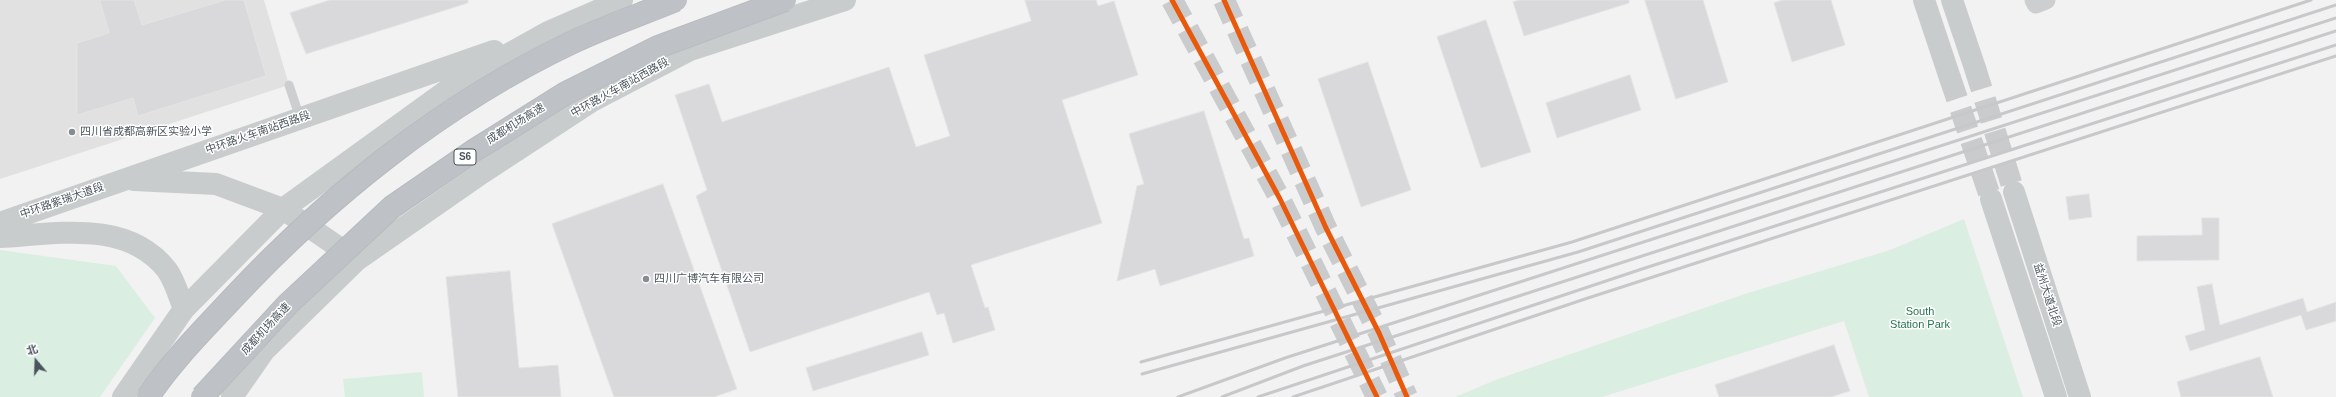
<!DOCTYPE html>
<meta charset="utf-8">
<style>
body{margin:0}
#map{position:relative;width:2336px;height:397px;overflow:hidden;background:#f3f2f2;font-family:Arial,"Noto Sans SC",sans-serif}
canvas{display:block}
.north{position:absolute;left:16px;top:341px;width:40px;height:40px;-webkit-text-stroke:3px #fff;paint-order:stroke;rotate:341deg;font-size:11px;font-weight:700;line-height:16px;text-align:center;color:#4b555d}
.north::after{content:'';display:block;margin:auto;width:14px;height:18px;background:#4b555d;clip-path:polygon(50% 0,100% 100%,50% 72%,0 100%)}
</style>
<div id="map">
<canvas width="2336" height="397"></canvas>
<div class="north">北</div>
</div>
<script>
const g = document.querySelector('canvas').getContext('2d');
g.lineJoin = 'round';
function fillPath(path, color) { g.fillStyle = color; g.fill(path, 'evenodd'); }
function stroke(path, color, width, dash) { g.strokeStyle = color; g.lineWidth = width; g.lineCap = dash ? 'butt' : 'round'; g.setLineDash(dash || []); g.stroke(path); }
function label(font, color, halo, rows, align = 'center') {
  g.font = font + ' Arial,"Noto Sans SC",sans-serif'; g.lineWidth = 3; g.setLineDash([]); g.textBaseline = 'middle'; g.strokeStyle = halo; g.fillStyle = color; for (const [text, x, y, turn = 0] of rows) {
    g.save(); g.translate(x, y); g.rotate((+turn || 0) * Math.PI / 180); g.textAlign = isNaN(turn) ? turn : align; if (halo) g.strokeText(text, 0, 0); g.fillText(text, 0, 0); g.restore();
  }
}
const education = new Path2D(`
 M0,0h264l25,85 -289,94z`);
const green = new Path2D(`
 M1964,219l59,178h-154l-25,-76 -242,76h-147l43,-18 247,-85 145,-44z
 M0,250l116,16 39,52 -55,79h-100z
 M422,372l2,25h-79l-2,-18z`);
const building = new Path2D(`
 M100,0h34l8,25 83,-25h19l22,76 -128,40 -5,-18 -56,17v-72l32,-10z
 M330,0h138v3l-162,51 -16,-41z
 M1025,0h71l2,6 16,-5 24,74 -76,25 40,123 -131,42 14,43 3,-1 7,23 -42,13 -9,-30 -7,2 -8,-23 -179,60 -54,-156 11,-6 -32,-95 34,-11 13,38 167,-55 27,80 34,-11 -26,-81 107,-34z
 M1520,0h109v3l-105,33 -11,-34z
 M1645,0h58l25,82 -52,17z
 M1783,0h48l14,45 -53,17 -18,-59z
 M1486,20l45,132 -50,16 -44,-131z
 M1368,62l43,128 -50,17 -43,-128z
 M1630,75l11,35 -84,28 -11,-35z
 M1204,111l40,128 5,-1 5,18 -94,30 -5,-17 -38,12 20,-95 7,-2 -15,-50z
 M663,184l74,205 -23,8h-100l-62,-173z
 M2089,194l3,23 -23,3 -3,-23z
 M2202,218h17v42l-82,1v-25l65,-1z
 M510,271l9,97 39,-3 3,32h-103l-12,-120z
 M2212,284l8,41 83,-27 4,14 29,-10v19l-30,9 -5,-15 -111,36 -5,-15 20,-6 -8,-43z
 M922,332l7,23 -116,36 -7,-23z
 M1834,345l16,46 -19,6h-112l-4,-12z
 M2260,357l13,40h-92l-4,-15z`);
const secondaryTunnel = new Path2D(`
 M1172,0l108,199 97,198
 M1224,0l102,228 53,105 28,64`);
const primaryTunnel = new Path2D(`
 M1975,68l39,124
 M1950,78l41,121`);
const lane = new Path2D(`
 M289,85l11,33`);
const street = new Path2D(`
 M2034,0l2,4 10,-4`);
const primary = new Path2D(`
 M1924,0l26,78
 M1952,0l23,68
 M134,180l82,4 67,25 74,51
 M2014,192l66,205
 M1991,199l65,198
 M0,223l494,-172
 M0,237c56,-3 127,-18 167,33 8,11 12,27 17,39
 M123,397l61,-88 99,-100 177,-128 88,-49 74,-32
 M232,397l32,-46 93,-91 125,-87 110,-72 98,-51 155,-50`);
const rail = new Path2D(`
 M1141,362l431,-120 739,-242
 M1142,374l436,-122 758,-247
 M1178,397l107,-39 1051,-340
 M1222,397l81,-31 1033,-335
 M1258,397l384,-128 694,-224
 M1293,397l295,-99 748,-242`);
const highwayBridge = new Path2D(`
 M148,397c22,-34 55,-67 83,-97 97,-104 213,-197 342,-258 34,-16 69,-28 103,-42
 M202,397l86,-93 104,-97 83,-57 91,-57 92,-46 127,-47`);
const cycleway = new Path2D(`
 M1172,0l108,199 97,198
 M1224,0l102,228 53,105 28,64`);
const markers = [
 [72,132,4,"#868c91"],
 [646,279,4,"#868c91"]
];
const shields = [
 [465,157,22]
];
const shieldNames = [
 ["S6",465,157]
];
const streetNames = [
 ["中环路火车南站西路段",620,88,-29],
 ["成都机场高速",516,124,-32],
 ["中环路火车南站西路段",258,133,-19],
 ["中环路紫瑞大道段",62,201,-19],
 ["益州大道北段",2047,295,72],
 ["成都机场高速",266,329,-47]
];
const poiNames = [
 ["四川省成都高新区实验小学",80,132],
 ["四川广博汽车有限公司",654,279]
];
const parkNames = [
 ["South",1920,312],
 ["Station Park",1920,325]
];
fillPath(education, '#e1e1e2');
fillPath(green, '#daeee2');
fillPath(building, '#d9d9db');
stroke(building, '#e4e4e5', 1);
stroke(secondaryTunnel, '#c9cbcd', 22, [22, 11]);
stroke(primaryTunnel, '#c9cbcd', 22, [22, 11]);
stroke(lane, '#ccced0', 9);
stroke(street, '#ccced0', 19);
stroke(primary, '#c9cccd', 22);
stroke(rail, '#c7c8ca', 3);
stroke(highwayBridge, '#b8bcc0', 24, []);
stroke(highwayBridge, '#bec2c6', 22);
stroke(cycleway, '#e8590c', 5);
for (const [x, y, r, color] of markers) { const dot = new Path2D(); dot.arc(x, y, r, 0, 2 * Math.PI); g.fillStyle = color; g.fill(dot); stroke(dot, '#fff', 1.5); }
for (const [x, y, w] of shields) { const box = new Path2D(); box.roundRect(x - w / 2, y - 8, w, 16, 3); g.fillStyle = '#fff'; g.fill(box); stroke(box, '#4b555d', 1); }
label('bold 10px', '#4b555d', null, shieldNames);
label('11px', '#4b555d', '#fff', streetNames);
label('11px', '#4b555d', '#fff', poiNames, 'left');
label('11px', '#23774c', '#fff', parkNames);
</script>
